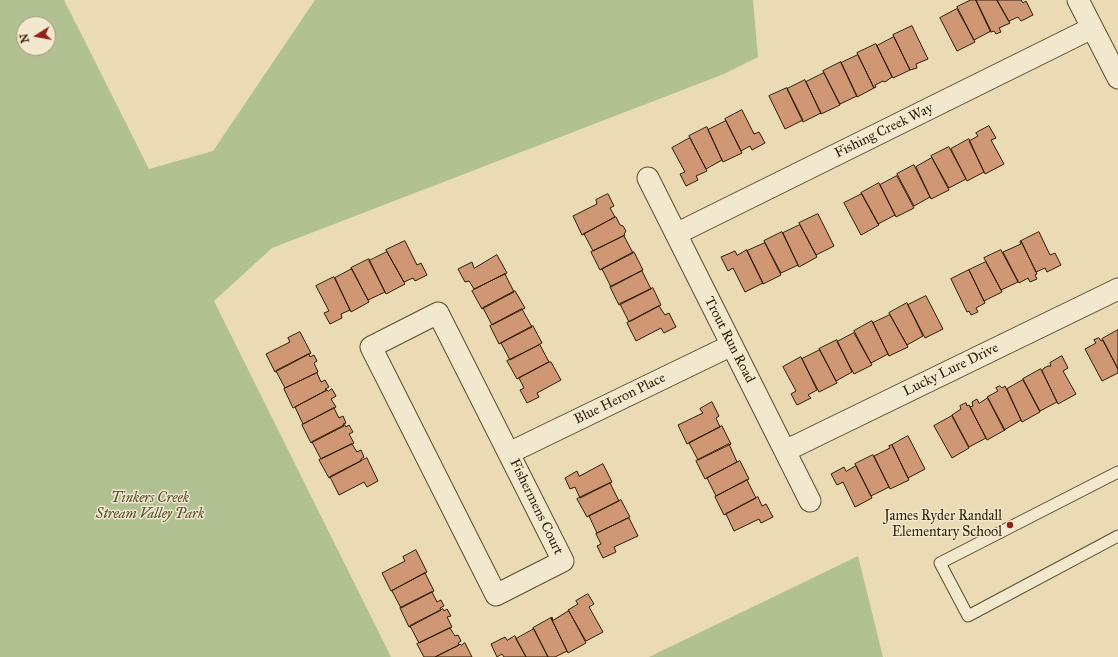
<!DOCTYPE html>
<style>
body{margin:0}
#map{position:relative;width:1118px;height:657px;overflow:hidden;background:#eadbb4;font-family:"IM FELL Great Primer",serif}
canvas{display:block}
.north{position:absolute;left:16px;top:16px;width:40px;height:40px;box-sizing:border-box;background:#f1e8ce;border:1px solid #a3967c;border-radius:50%;rotate:259deg;font-size:11px;font-weight:700;line-height:16px;text-align:center;color:#2f1c01}
.north::after{content:'';display:block;margin:auto;width:14px;height:18px;background:#8f2418;clip-path:polygon(50% 0,100% 100%,50% 72%,0 100%)}
</style>
<div id="map">
<canvas width="1118" height="657"></canvas>
<div class="north">N</div>
</div>
<script>
const g = document.querySelector('canvas').getContext('2d');
g.lineJoin = 'round';
function fillPath(path, color) { g.fillStyle = color; g.fill(path, 'evenodd'); }
function stroke(path, color, width, dash) { g.strokeStyle = color; g.lineWidth = width; g.lineCap = dash ? 'butt' : 'round'; g.setLineDash(dash || []); g.stroke(path); }
function label(font, color, halo, rows, align = 'center') {
  g.font = font + ' "IM FELL Great Primer",serif'; g.lineWidth = 3; g.setLineDash([]); g.textBaseline = 'middle'; g.strokeStyle = halo; g.fillStyle = color; for (const [text, x, y, turn = 0] of rows) {
    g.save(); g.translate(x, y); g.rotate((+turn || 0) * Math.PI / 180); g.textAlign = isNaN(turn) ? turn : align; if (halo) g.strokeText(text, 0, 0); g.fillText(text, 0, 0); g.restore();
  }
}
const green = new Path2D(`
 M0,0h64l85,169 64,-18 102,-151h438l5,57 -34,17 -452,174 -58,53 177,356h-391zM24,24h24v24h-24z
 M858,556l25,101h-234z`);
const building = new Path2D(`
 M971,0h5l15,31 -17,9 -17,-33z
 M976,0h21l13,23 -11,5 2,4 -5,2 -2,-3 -3,1z
 M997,0h24l2,3 3,-2 7,14 -12,6 -3,-4 -9,4z
 M957,9l18,33 -18,9 -17,-33z
 M912,26l16,33 -12,5 1,4 -7,2 -17,-35z
 M894,37l16,33 -17,8 -16,-32z
 M876,44l16,33 -7,5 -2,-1 -8,4 1,2 -2,1 -17,-35z
 M858,55l16,33 -17,9 -16,-34z
 M841,62l16,34 -17,8 -17,-33z
 M824,73l16,32 -19,9 -15,-32z
 M805,80l16,33 -18,9 -16,-33z
 M787,88l16,32 -18,9 -16,-33z
 M742,110l12,24 5,-2 6,11 -13,7 -2,-4 -9,5 -16,-32z
 M726,121l16,32 -19,9 -15,-32z
 M989,126l7,12 -5,2 13,24 -19,10 -16,-33 9,-5 -2,-3z
 M707,127l15,33 -16,9 -17,-33z
 M690,138l17,33 -11,5 2,4 -12,6 -6,-12 5,-2 -13,-24z
 M969,139l15,33 -17,9 -16,-32z
 M949,147l17,32 -17,9 -18,-32z
 M932,158l17,32 -18,9 -15,-32z
 M914,165l16,32 -16,9 -17,-32z
 M897,176l17,32 -18,9 -16,-32z
 M879,183l16,32 -17,9 -17,-31z
 M608,194l6,12 -4,2 5,9 -33,18 -9,-19 24,-12 -1,-4z
 M862,194l17,31 -18,10 -17,-32z
 M818,214l16,32 -18,9 -17,-32z
 M616,217l4,8 3,1 3,5 -2,3 1,1 -32,16 -9,-17z
 M800,225l17,32 -18,10 -16,-34z
 M782,232l16,33 -17,8 -17,-32z
 M1039,232l11,23 5,-2 6,12 -14,7 -2,-4 -9,4 -15,-31z
 M624,236l9,17 -33,17 -9,-18z
 M405,241l12,24 4,-2 6,12 -12,6 -2,-3 -9,4 -18,-32z
 M1021,241l16,33 -2,1 2,4 -7,3 -2,-4 -9,5 -16,-31 18,-8 -1,-2z
 M765,243l16,32 -18,9 -16,-33z
 M747,250l16,33 -18,9 -12,-24 -5,3 -7,-14 14,-6 2,4z
 M1001,250l17,32 -17,8 -17,-32z
 M387,252l18,32 -19,10 -17,-33z
 M634,252l9,18 -32,17 -9,-18z
 M497,255l10,18 -33,16 -5,-8 -4,1 -7,-13 14,-7 2,6z
 M369,259l16,33 -17,8 -17,-32z
 M986,262l16,30 -18,9 -15,-31z
 M352,269l17,33 -18,10 -16,-34z
 M969,270l16,33 -9,5 2,4 -7,3 -2,-4 -2,1 -16,-33z
 M642,271l9,18 -32,16 -9,-18z
 M505,274l9,18 -32,17 -10,-18z
 M334,277l16,33 -9,4 1,4 -12,6 -6,-11 5,-2 -13,-25z
 M653,288l8,17 -32,17 -9,-18z
 M515,291l10,17 -33,17 -9,-17z
 M926,296l17,33 -18,9 -17,-33z
 M907,303l16,33 -16,9 -18,-32z
 M659,306l6,9 4,-2 7,14 -12,6 -3,-5 -25,13 -9,-18z
 M522,309l10,18 -33,17 -9,-18z
 M890,315l18,32 -19,9 -16,-33z
 M872,321l16,33 -17,9 -17,-32z
 M533,326l9,17 -32,17 -9,-17z
 M1118,330v39l-16,-30z
 M300,332l11,21 -36,19 -9,-18 24,-12 -2,-4z
 M854,333l18,32 -18,9 -17,-32z
 M1099,338l2,3 2,-1 15,29v4l-16,8 -17,-32 11,-6 -2,-3z
 M837,340l15,32 -16,9 -17,-32z
 M540,345l9,17 -32,17 -10,-18z
 M820,350l17,33 -18,9 -17,-33z
 M309,354l1,3 4,-2 3,6 -3,2 4,9 -33,16 -9,-17z
 M1062,356l6,12 -5,3 13,23 -18,10 -16,-33 2,-3 4,-2h3l-1,-3z
 M801,357l16,33 -9,5 3,3 -14,7 -6,-11 5,-3 -13,-24z
 M549,362h2l10,18 -24,13 2,4 -12,6 -7,-13 4,-2 -5,-10z
 M1041,369l16,33 -17,9 -17,-32z
 M317,373l4,9 4,-2 4,7 -4,2 2,1 -34,18 -9,-19z
 M1023,380l17,32 -18,10 -15,-33z
 M1000,386l2,2 3,-2 16,34 -17,10 -17,-33 11,-6 -2,-3z
 M332,389l4,7 -5,3 5,8 -33,17 -8,-17 32,-17 1,1z
 M988,398l17,32 -18,10 -17,-33 3,-1 -1,-4 5,-3 2,4z
 M712,402l7,14 -3,2 4,9 -33,17 -9,-19 25,-12 -3,-4z
 M966,403l1,3 2,-1 17,33 -17,9 -17,-32 9,-6 -1,-3z
 M334,408l5,10 4,-2 3,7 -3,1 1,2 -33,17 -9,-18z
 M952,416l17,32 -17,10 -18,-32z
 M345,425l1,2 3,-2 4,7 -4,2 5,9 -33,16 -9,-17z
 M722,426l9,18 -33,16 -9,-17z
 M908,436l17,33 -17,9 -16,-33z
 M352,444l5,8 4,-2 3,7 -3,2v2l-32,17 -10,-18z
 M729,444l8,18 -32,17 -9,-18z
 M892,445l17,35 -19,9 -16,-33 16,-8 -1,-2z
 M873,455l16,32 -18,9 -16,-32z
 M367,458l11,23 -11,6 -3,-5 -25,13 -9,-18z
 M740,461l9,18 -33,17 -9,-18z
 M603,464l9,18 -32,16 -5,-11 -5,2 -5,-11 12,-7 2,5z
 M856,466l16,32 -17,9 -12,-25 -6,3 -6,-11 13,-7 2,4z
 M747,480l9,18 -32,17 -9,-18z
 M610,483l9,18 -32,16 -10,-18z
 M758,497l4,9 4,-2 7,13 -12,6 -2,-4 -25,12 -8,-17z
 M621,500l9,17 -33,16 -8,-17z
 M629,518l9,18 -24,11 2,5 -13,6 -6,-12 4,-2 -5,-10z
 M416,550l11,22 -36,19 -9,-18 23,-12 -2,-4z
 M425,573l9,18 -33,17 -9,-17z
 M432,592l5,10 4,-2 3,6 -4,2 1,2 -32,17 -9,-19z
 M588,594l6,10 -5,3 14,25 -17,9 -18,-31 10,-6 -2,-3z
 M443,609l1,2 3,-2 4,7 -4,1 5,10 -33,16 -9,-17z
 M569,611l17,32 -18,10 -17,-35 1,-1 1,3z
 M551,618l16,33 -12,6h-7l-15,-29z
 M450,628l5,8 3,-1 3,6 -3,2 1,2 -24,12h-11l-7,-13z
 M534,629l14,28h-22l-10,-18z
 M515,636l11,21h-22l-2,-3 -5,3 -6,-13 14,-7 2,3z
 M465,643l7,14h-37l24,-12 1,-1 1,1z`);
const lane = new Path2D(`
 M1118,472l-178,91 28,53 150,-80`);
const street = new Path2D(`
 M1078,0l40,78
 M648,178l162,323
 M676,234l416,-206
 M438,313l125,248 -67,34 -125,-248z
 M785,451l333,-162
 M509,453l223,-108`);
const markers = [
 [1010,525,4,"#8f2418"]
];
const streetNames = [
 ["Fishing Creek Way",884,131,-26],
 ["Trout Run Road",729,340,63],
 ["Lucky Lure Drive",951,370,-26],
 ["Blue Heron Place",620,399,-26],
 ["Fishermens Court",536,507,64]
];
const parkNames = [
 ["Tinkers Creek",150,499],
 ["Stream Valley Park",150,515]
];
const poiNames = [
 ["James Ryder Randall",1002,517],
 ["Elementary School",1002,533]
];
fillPath(green, '#b1c191');
fillPath(building, '#d09775');
stroke(building, '#2f1c01', 1);
stroke(lane, '#5e4c2e', 13);
stroke(street, '#5e4c2e', 23);
stroke(lane, '#f1e8ce', 11);
stroke(street, '#f1e8ce', 21);
for (const [x, y, r, color] of markers) { const dot = new Path2D(); dot.arc(x, y, r, 0, 2 * Math.PI); g.fillStyle = color; g.fill(dot); stroke(dot, '#f1e8ce', 1.5); }
label('14px', '#2f1c01', '#f1e8ce', streetNames);
label('italic 14px', '#564e2c', '#f1e8ce', parkNames);
label('14px', '#2f1c01', '#f1e8ce', poiNames, 'right');
</script>
